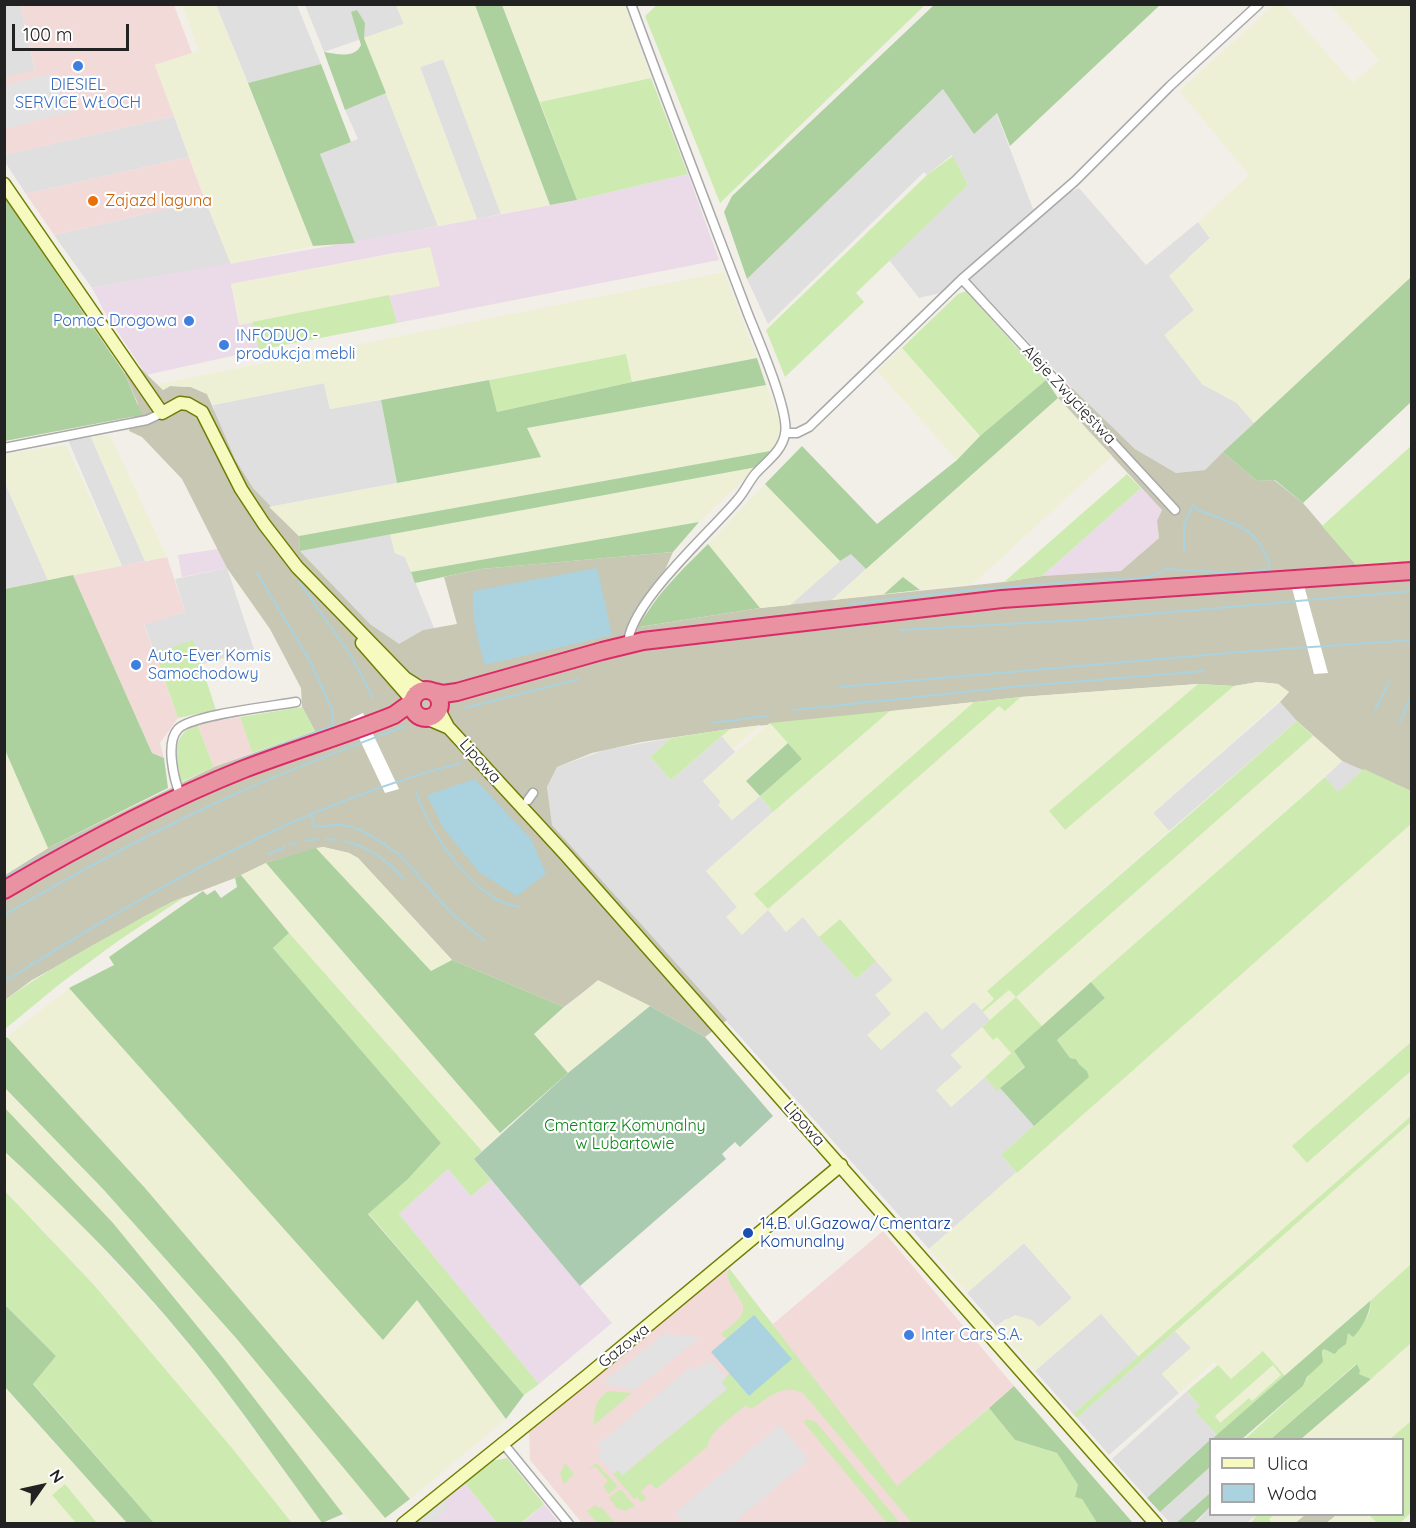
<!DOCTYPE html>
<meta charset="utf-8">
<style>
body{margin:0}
#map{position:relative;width:1416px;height:1528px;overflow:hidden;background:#f2efe9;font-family:Quicksand,sans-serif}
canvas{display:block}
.frame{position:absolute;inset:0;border:6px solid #222;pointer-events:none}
.legend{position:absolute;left:1209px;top:1438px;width:195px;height:78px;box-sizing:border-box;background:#fff;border:2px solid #a7a7a7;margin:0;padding:8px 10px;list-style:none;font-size:18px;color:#222}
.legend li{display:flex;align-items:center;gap:12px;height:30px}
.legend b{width:30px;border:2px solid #a7a7a7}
.north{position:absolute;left:12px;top:1456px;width:60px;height:60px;-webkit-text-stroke:4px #fff;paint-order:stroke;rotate:56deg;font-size:16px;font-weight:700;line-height:24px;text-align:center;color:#222}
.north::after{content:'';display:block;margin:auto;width:21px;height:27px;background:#222;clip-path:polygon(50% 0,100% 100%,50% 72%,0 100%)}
.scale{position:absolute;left:12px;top:24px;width:117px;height:27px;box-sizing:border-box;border:3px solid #222;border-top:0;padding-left:8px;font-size:18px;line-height:21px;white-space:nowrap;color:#222;-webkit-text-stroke:4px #fff;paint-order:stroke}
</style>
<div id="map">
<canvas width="1416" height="1528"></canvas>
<div class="frame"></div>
<ul class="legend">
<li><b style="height:8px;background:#f7fabf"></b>Ulica</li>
<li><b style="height:16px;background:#aad3df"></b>Woda</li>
</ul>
<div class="north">N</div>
<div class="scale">100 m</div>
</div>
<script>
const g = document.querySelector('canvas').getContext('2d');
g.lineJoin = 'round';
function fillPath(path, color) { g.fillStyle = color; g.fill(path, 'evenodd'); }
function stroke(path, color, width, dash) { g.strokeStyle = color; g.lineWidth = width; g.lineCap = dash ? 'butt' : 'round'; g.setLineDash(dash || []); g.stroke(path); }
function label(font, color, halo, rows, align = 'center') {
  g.font = font + ' Quicksand,sans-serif'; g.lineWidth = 4.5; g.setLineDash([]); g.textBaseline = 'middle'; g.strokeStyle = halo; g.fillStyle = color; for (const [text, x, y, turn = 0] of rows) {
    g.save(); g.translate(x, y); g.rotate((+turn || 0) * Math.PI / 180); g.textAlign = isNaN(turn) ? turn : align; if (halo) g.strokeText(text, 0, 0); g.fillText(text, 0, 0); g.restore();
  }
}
const residential = new Path2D(`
 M4,5h16l15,66 -30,7z
 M216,5h81l24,59 -73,19z
 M305,5h91l8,19 -80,28z
 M444,59l57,155 -24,5 -57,-152z
 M943,89l53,23 37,97 46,-21 67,77 52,-43 12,16 -21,19 13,127 35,19 17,20 -49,47 -29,3 -41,-24 -63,-61 -97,-103 -56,13 -30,-38 79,-75 -16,-30 -25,20 -3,-3 -156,152 -21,-45z
 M386,93l52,133 -83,17 -35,-89 38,-15 -13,-29z
 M174,116l15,41 -163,37 -21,-32 -1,-7z
 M205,200l26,64 -139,24 -38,-53z
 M324,383l6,26 51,-9 16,83 -128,24 -16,-19 -18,-29 -18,-39 -4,-15z
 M91,437l54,124 -23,5 -54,-126z
 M5,483l43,97 -43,9z
 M390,534l5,19 10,4 29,71 -11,2 -24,15 -29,-21 -70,-73z
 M851,553l15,16 -34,31 -42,5 50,-44z
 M227,568l27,81 -54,16 -36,13 -20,-54 41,-12 -10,-33z
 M1280,702l17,19 -128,110 -16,-18z
 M722,736l13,16 -32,29 18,21 -2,2 13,16 28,-24 13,16 -67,59 32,36 -11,10 41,-8 35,8 53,62 20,-18 17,19 33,31 49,-9 15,18 -39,35 11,12 -11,40 34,-30 12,13 3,-2 34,38 -33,29 16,18 -88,76 -377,-424 -5,-38 10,-20 48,-17 66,-12 -21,19 21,23z
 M1342,761l22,8 -26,24 -13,-16z
 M1024,1243l48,55 -33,30 -33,-9 -10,7 -29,-33z
 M1101,1313l38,44 -66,57 -38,-43z
 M1175,1331l16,17 -29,26 17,19 -70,62 -32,-37z
 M1187,1391l13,15 -4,5 21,24 -70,63 -35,-39z
 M1210,1467v26l-34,30h-6l-10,-11z
 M1210,1507v7l46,1 -9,8 -52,1z`);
const commercial = new Path2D(`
 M20,5h154l18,48 -37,12 19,51 -169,39 -1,-77 31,-8z
 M189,157l16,43 -151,35 -28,-41z
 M167,557l18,55 -41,13 34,93 -18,25 4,15 -12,-5 -79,-178z
 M240,717l12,36 -38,14 -17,-43z
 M883,1231l131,155 -118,102 30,35h-344l-52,-63 -1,-29 197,-162 47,55z`);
const industrial = new Path2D(`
 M688,174l31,86 -322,63 -8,-28 51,-10 -40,-33 -169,32 8,41 13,-3 7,28 -113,25 -42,-64 -12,-23 305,-54 180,-34z
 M1141,488l21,22 -5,11 2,17 -38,33 -79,5z
 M218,549l9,19 -45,9 -4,-22z
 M448,1169l23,27 20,-16 121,143 -73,61 -140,-170z
 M464,1482l33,41 -83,1z
 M544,1504l15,19 -38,1z`);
const construction = new Path2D(`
 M134,362l29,28 7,-4 21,1 16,7 28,65 18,29 46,48 1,15 70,73 29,20 24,-14 34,-6 -13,-47 37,-8 192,-17 -33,75 120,-19 72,-8 172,-18 38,-6 79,-5 38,-33 -2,-17 5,-11 -104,-112 14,-10 63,61 41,24 29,-3 18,-18 34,29 17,-1 29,23 54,63 54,-6v231l-69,-30 -45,-40 -17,-19 9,-10 -11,-8 -20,-2 -24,4 -36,-2 -177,13 -291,32 -88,13 -50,11 -35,14 -10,20 5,38 175,195 -22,17 -55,-31 -52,-25 -34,26 -112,-47 -94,-102 -9,-5 -26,-6 -57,16 -31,15 -63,24 -140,78 -27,20v-125l43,-27 166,-81 101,-36 -13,-24 -1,-19 -31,-59 -43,-61 -45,-89 -40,-42 -13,-6 9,-27 -13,-30z
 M1305,1514h32v1l-11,8h-31z`);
const farmland = new Path2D(`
 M182,5h34l97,241 -82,18 -26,-64 -50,-135 44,-14z
 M396,5h79l75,200 -49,9 -58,-155 -23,8 57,152 -39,7 -74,-188 40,-14z
 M502,5h123l26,73 -111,24z
 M1274,5h10l69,78 26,-23 -49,-55h81v272l-157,146 -17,-20 -35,-19 -38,-49 30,-25 -25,-34 41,-38 -12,-16 51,-47 -70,-84z
 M430,247l10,39 -200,39 -9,-41z
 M724,272l33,86 -125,24 -6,-28 -296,55 -6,-26 -111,22 -6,-11 -16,-7 -21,-1 -7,4 -5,-6z
 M902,348l78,88 -23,24 -80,-89z
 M766,385l15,41 -3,14 -8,11 -471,85 -30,-29 271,-50 -13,-29z
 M1058,398l54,58 -139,128 -53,6 -17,-12 -19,16 -52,6z
 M110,435l57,122 -22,4 -54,-124z
 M66,445l56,121 -74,14 -43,-97 -1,-29z
 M757,467l-58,55 -288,50 -6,-15 -10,-4 -5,-19z
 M768,481l72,80 -50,44 -30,3 -52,-64z
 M1258,682l20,2 11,8 -136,121 16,18 -182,160 7,8 -12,11 -8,-8 -32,28 -16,-19 -45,39 -14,-15 24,-21 -16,-19 18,-15 -53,-61 -21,18 -16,-20 -17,15 -18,-22 -26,25 -16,-18 11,-10 -31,-36 184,-160 84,-9 -219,191 13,16 232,-204 5,6 16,-14 177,-13 -149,127 16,19 169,-144z
 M770,723l18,20 -42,37 14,16 -28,24 -14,-15 3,-3 -18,-21z
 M761,725l-29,24 -10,-13 8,-7z
 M1313,736l29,25 -300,265 -26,-28 -26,22 -7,-8 26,-23 7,8z
 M4,747l44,101 -43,27h-1z
 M1411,824v218l-119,104 16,17 103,-92v45l-272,241 -38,-43 -66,57 -39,-45 19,-11 17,5 7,7 33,-29 -48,-55 -57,50 -38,-44z
 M323,847l26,6 9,5 94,102 -21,11 -115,-123z
 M266,863l234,270 -18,18 -193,-218 -48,-58z
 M598,980l52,26 -82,67 -34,-39z
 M69,988l314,351 34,-40 89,120 -96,80 -265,-311 -138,-151z
 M982,1027l11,12 4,-3 14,17 -60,54 -15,-17 26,-23 -11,-12z
 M4,1088l99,101 133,149 149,180 -9,5h-24l-9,-9 -119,-155 -111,-136 -108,-115z
 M1411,1122v142l-126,112 -22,-25 -32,28 -17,-17 -35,31 -17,-19 29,-26 -16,-17z
 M4,1152l60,54 103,113 49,59 106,145h-30l-60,-75 -138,-163 -89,-95z
 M1411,1343v78l-21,18 -89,1z
 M1273,1365l9,10 -30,26 -3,-3 -29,25 -5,-7z
 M4,1387l123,136h-30l-32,-39 -13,11 24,28h-71z
 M1337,1514l32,1 8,8 -51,1z
 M1274,1515h31l-10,8h-24l-2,-4z`);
const grass = new Path2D(`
 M658,4h267v1l-205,198 -75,-187z
 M651,78l37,96 -111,26 -37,-98z
 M953,156l15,29 -112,108 8,9 -79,75 -19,-47 161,-155z
 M966,291l80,89 -66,56 -78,-88 56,-54z
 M389,295l8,28 -138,27 -7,-28z
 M626,354l6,28 -135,30 -8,-32z
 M1411,446v114l-54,6 -35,-40z
 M1127,474l14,14 -99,88 -38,6z
 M193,640l23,70 -38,8 -23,-65z
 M1198,684l36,2 -169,144 -16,-19z
 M1021,697l-16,14 -6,-5 -231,203 -14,-15 220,-192z
 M302,707l13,24 -63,22 -12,-36z
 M890,711l-117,101 -13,-16 42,-37 -32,-36z
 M1297,721l16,15 -297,261 26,29 -28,25 11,15 -28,25 -12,-14 26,-24 -14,-16 -4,3 -11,-13 34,-30 -7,-7 -26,22 -1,-2 12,-11 -7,-8z
 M197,724l17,43 -33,15c-4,-24 -12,-46 16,-58z
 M730,729l-59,51 -21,-23 21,-19z
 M1364,769l47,22v33l-394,349 -16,-18 87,-78 -1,-6 -8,-7 -3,-5 -6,-1 -13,-18 48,-42 -14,-16 234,-205 13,15z
 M186,896l-68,45 -57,42 -56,46v-29c36,-26 75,-48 115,-70 21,-12 43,-25 66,-34z
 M840,919l36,42 -20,18 -37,-42z
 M289,933l193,218 -8,8 17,21 -20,16 -23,-27 -49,45 140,170 -15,11 -156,-182 40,-34 33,-36 -168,-195z
 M1411,1042v29l-104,92 -15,-17z
 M1411,1116v6l-334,296 -4,-4z
 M4,1190l90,95 138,163 60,75h-138l-121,-140 23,-27 -51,-51z
 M1411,1264v79l-40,36 -12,-5 -3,-10 -85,75 -27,1 59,-54c5,-11 13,-19 20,-29l-1,-6 2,-2 10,5 11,-10 3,-11c12,-3 25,-19 22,-32z
 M729,1268l168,218 92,-78 26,32 42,13 21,32 4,14 15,24h-185l-108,-129c-21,-12 -35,4 -53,15l-5,-4c-13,12 -35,24 -39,42l-51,42 -6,-6 -9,8 5,7 -5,4 -4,-5 -3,2 -21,-25 5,-4 5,5 104,-86 -6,-7 9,-9 19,23 5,-81 -28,24 -5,-5c6,-5 14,-11 19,-17 13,-16 -19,-30 -11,-49z
 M1263,1351l22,25 -68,59 -22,-24 5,-5 -13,-15 31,-26 13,14zM1273,1365l8,10 -29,26 -3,-3 -29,25 -5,-7z
 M608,1391l24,2 -38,32c0,-15 1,-25 14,-34z
 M806,1419l10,3 84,101h-13l-82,-99 -1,-3z
 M1411,1421v92l-12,11 -22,-1 -8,-8 33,-1v-74l-12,-1z
 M507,1458l37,46 -23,19h-24l-33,-41 27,-21z
 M565,1463l9,11 -10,10 -4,-10z
 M596,1463l21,22v2l-8,7 -6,-8 5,-5 -13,-15 -8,4z
 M65,1484l32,39h-21l-24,-28z
 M619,1490h2l14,16 -10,5 -8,-3 -8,-10z
 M595,1505l4,3 2,-1 14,16h-18l-10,-12z
 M1257,1514h17v1l-5,4 2,4h-20z`);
const forest = new Path2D(`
 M475,5h27l75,195 -27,5z
 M934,5h226l-150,141 -13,-33 -23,21 -31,-45 -196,190 -23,-67 8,-16z
 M357,10l8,13 -1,15 22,55 -41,17 -21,-58c12,2 31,7 37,-7l-10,-33z
 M321,64l30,78 -31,12 35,89 -42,3 -65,-163z
 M5,198l120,176 17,41 -137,26z
 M1411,277v125l-108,101 -28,-23 -18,1 -34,-29z
 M757,358l9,27 -239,43 14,29 -144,26 -16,-83 108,-20 8,32 135,-30z
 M1046,380l12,18 -192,171 -15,-15 -11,7 -75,-77 37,-38 75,78 80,-64 23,-24z
 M770,451l-13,16 -457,84 -1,-15z
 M699,522l-26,30 -192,17 -66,14 -4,-11z
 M708,544l52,64 -121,19c17,-33 43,-57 69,-83z
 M73,575l79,178 12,5 4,30 -120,60 -43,-98v-161z
 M903,577l17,13 -36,4z
 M788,743l14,16 -42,37 -14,-15z
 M316,848l115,123 21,-11 112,47 -30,27 34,39 -68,60 -234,-270z
 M241,875l48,58 -16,15 168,195 -33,36 -40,35 156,181 -18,24 -89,-119 -34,40 -314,-352 45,-23 -5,-8 94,-66 4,4 8,-5 6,8 16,-11 -2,-9z
 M1091,982l14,16 -48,42 13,18 6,1 3,5 8,7 2,6 -55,49 -34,-38 25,-21 -11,-16z
 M7,1037l138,151 265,311 -25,19 -149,-180 -133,-149 -98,-101v-49z
 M5,1108l108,115 111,136 119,155 -21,9c-35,-48 -69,-97 -105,-144 -62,-81 -137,-158 -212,-227z
 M1370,1301c2,9 -10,31 -17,36l-5,-4 -2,11 -8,6 -2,3 -2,1 -10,-5 -2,2 1,11 -16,15 -4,9 -61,53h-30z
 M5,1305l51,51 -23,28 121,139h-27l-122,-136z
 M1357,1364l3,7 -1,3 12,5 -70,60h-30z
 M1014,1386l119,137h-36l-15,-24 -7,-2 3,-12 -21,-32 -42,-13 -26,-32z
 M1210,1440v27l-50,45 -13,-14z
 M1210,1493v14l-16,16h-18z`);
const cemetery = new Path2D(`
 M650,1006l55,31 68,79 -33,31 -5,-5 -13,12 4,5 -146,127 -106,-127 94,-86z`);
const parking = new Path2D(`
 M51,74l19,38 -65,17v-44z
 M664,1334l37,3 -67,53 -32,-7z
 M712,1361l14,17 -5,4 6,7 -105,86 -4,-5 -5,4 -16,-19 5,-4 -5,-6 95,-79 4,4 9,-8 2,3z
 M780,1425l29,35 -76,63h-49l-9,-10z
 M443,1500l6,8 -18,15h-15z`);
const water = new Path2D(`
 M597,568l15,67 -127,30c-7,-25 -14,-49 -12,-74z
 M475,779l56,60 15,35 -29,22 -38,-24 -35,-43 -17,-34z
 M754,1315l38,44 -43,37 -38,-44z`);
const pier = new Path2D(`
 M1300,571l28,102 -14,1 -26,-102z
 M363,713l36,76 -14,4 -35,-74z`);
const stream = new Path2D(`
 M299,582l51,72 23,44
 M849,604l122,-14 137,-11c19,1 42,1 58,-10l67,4 37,-3c-8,-43 -37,-46 -72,-60l-5,-5 -9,19v27
 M900,630l180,-10 332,-29
 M839,687l401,-35 172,-12
 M465,708l114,-29
 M795,710l216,-23 193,-16
 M1375,710l14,-28
 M1400,722l12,-28
 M712,723l56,-7
 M185,785l63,-28 85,-31v-14l-23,-51 -53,-88
 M416,792c13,39 58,109 103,115
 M311,815l4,12c7,0 13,-1 20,-2 21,-2 50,19 66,31l51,58 33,27
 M326,839l10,1
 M305,841l12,-2
 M344,841c25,6 42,18 59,37
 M291,844l5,-1
 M269,854l16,-7
 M4,878l86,-47
 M4,915c75,-44 152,-85 231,-121 56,-25 113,-46 170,-68
 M4,982c142,-90 293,-177 457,-219`);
const street = new Path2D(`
 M962,279l213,231
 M785,433h12l12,-6 153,-148 113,-98 95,-95 89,-82
 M4,448l143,-28 15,-7
 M628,645c0,-41 83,-113 110,-146 7,-8 11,-18 18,-26 11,-12 26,-22 29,-39 5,-22 -28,-97 -37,-120 -39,-103 -79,-206 -117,-310
 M181,797c-7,-17 -16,-54 -3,-68 13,-14 96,-23 118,-27
 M528,800l5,-7
 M502,1442l67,82`);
const secondary = new Path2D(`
 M4,184l158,229 18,-10 8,1 14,8 39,77 23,35 33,43 108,111 19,12
 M362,643l50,57
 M439,710l9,17 117,127 591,670
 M426,718l21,9
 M403,1524l184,-148 254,-211`);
const highway = new Path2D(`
 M412 704a14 14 0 1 1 28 0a14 14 0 1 1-28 0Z
 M435,692l8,2 14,-2 145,-41 41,-10 359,-42 410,-28
 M4,890c77,-45 157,-88 240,-121 49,-19 101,-34 150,-54l18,-13`);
const markers = [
 [78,66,6,"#3f7fe0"],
 [93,201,6,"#e8710a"],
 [189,321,6,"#3f7fe0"],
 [224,345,6,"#3f7fe0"],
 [136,665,6,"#3f7fe0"],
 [748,1233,6,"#1a4fb4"],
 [909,1335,6,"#3f7fe0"]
];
const shopNames = [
 ["DIESIEL",78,85,"center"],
 ["SERVICE WŁOCH",78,103,"center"],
 ["Pomoc Drogowa",177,321,"right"],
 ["INFODUO -",236,336],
 ["produkcja mebli",236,354],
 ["Auto-Ever Komis",148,656],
 ["Samochodowy",148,674],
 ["Inter Cars S.A.",921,1335]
];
const foodNames = [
 ["Zajazd laguna",105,201]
];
const streetNames = [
 ["Aleje Zwycięstwa",1069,395,47],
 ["Lipowa",480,761,48],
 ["Lipowa",804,1124,49],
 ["Gazowa",624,1346,-39]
];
const parkNames = [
 ["Cmentarz Komunalny",625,1126],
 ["w Lubartowie",625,1144]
];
const transitNames = [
 ["14.B. ul.Gazowa/Cmentarz",760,1224],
 ["Komunalny",760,1242]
];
fillPath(residential, '#e0dfdf');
fillPath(commercial, '#f2dad9');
fillPath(industrial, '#ebdbe8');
fillPath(construction, '#c7c7b4');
fillPath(farmland, '#eef0d5');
fillPath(grass, '#cdebb0');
fillPath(forest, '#add19e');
fillPath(cemetery, '#aacbaf');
fillPath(parking, '#e2e2e2');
fillPath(water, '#aad3df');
fillPath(pier, '#fff');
stroke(stream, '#aad3df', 2);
stroke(street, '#a9a9a9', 11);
stroke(secondary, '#707d05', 15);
stroke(highway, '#dc2a67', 20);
stroke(street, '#fff', 8);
stroke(secondary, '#f7fabf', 12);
stroke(highway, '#e892a2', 16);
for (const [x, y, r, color] of markers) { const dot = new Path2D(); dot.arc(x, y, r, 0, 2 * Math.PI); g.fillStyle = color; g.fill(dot); stroke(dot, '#fff', 2); }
label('16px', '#366cbe', '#fff', shopNames, 'left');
label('16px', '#c56008', '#fff', foodNames, 'left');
label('16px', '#222', '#fff', streetNames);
label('16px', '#0c8416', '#fff', parkNames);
label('16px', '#164399', '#fff', transitNames, 'left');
</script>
